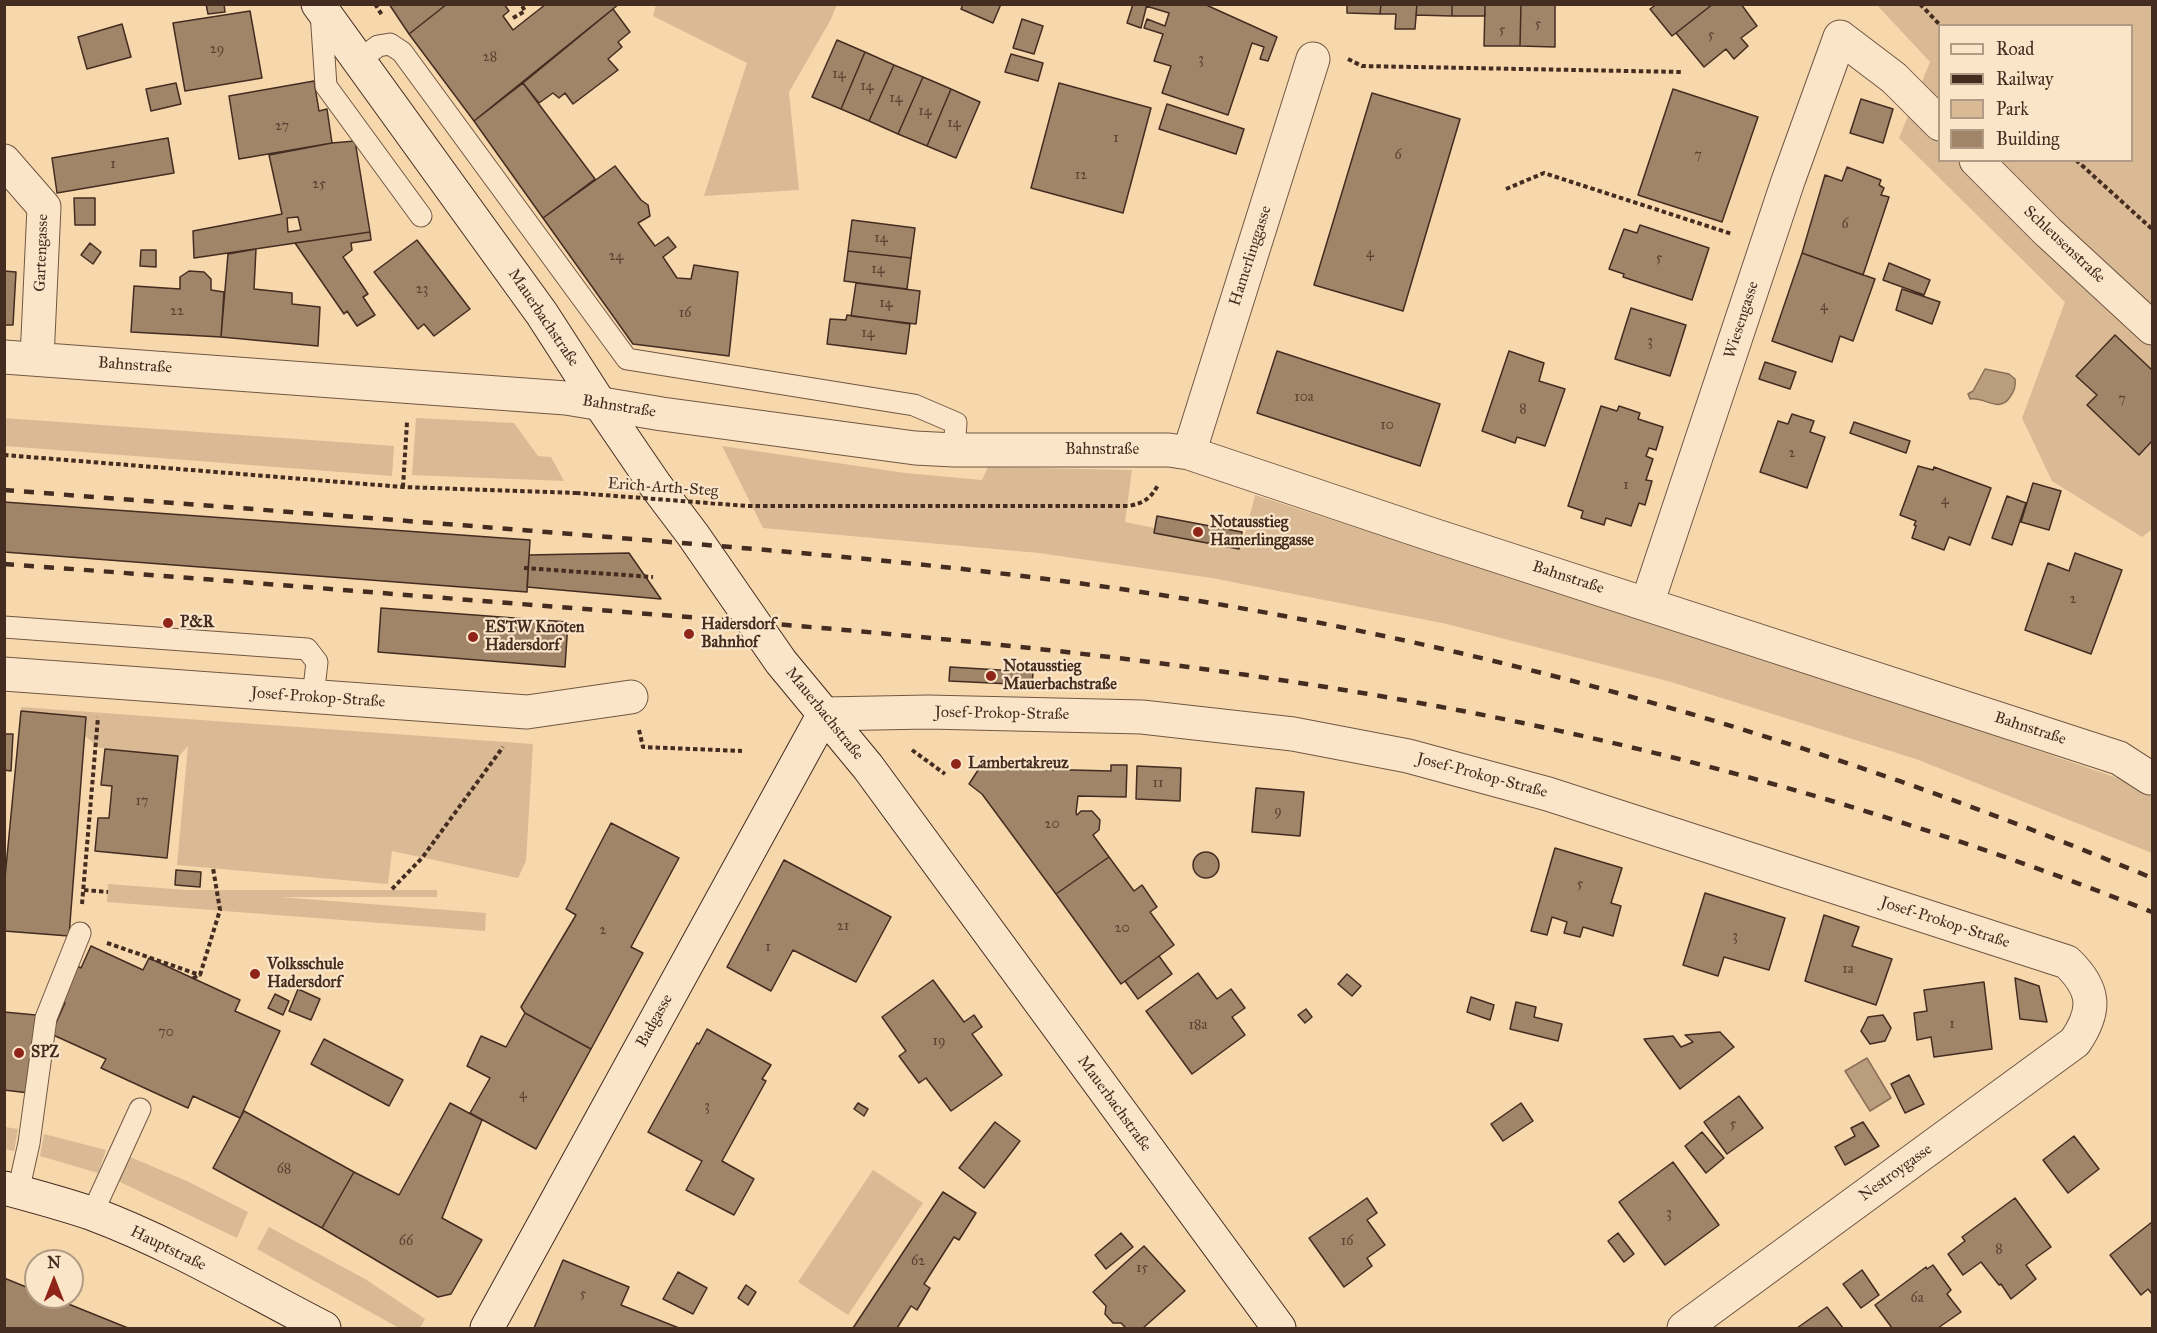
<!DOCTYPE html>
<meta charset="utf-8">
<style>
body{margin:0}
#map{position:relative;width:2157px;height:1333px;overflow:hidden;background:#f7d7ac;font-family:"IM FELL Great Primer",serif}
canvas{display:block}
.frame{position:absolute;inset:0;border:6px solid #442c20;pointer-events:none}
.legend{position:absolute;left:1938px;top:24px;width:195px;height:138px;box-sizing:border-box;background:#fae5c9;border:2px solid #b19b85;margin:0;padding:8px 10px;list-style:none;font-size:18px;color:#442c20}
.legend li{display:flex;align-items:center;gap:12px;height:30px}
.legend b{width:30px;border:2px solid #b19b85}
.north{position:absolute;left:24px;top:1249px;width:60px;height:60px;box-sizing:border-box;background:#fae5c9;border:2px solid #b19b85;border-radius:50%;rotate:0deg;font-size:16px;font-weight:700;line-height:24px;text-align:center;color:#442c20}
.north::after{content:'';display:block;margin:auto;width:21px;height:27px;background:#8f2418;clip-path:polygon(50% 0,100% 100%,50% 72%,0 100%)}
</style>
<div id="map">
<canvas width="2157" height="1333"></canvas>
<div class="frame"></div>
<ul class="legend">
<li><b style="height:8px;background:#fae5c9"></b>Road</li>
<li><b style="height:8px;background:#442c20"></b>Railway</li>
<li><b style="height:16px;background:#d9ba94"></b>Park</li>
<li><b style="height:16px;background:#a18569"></b>Building</li>
</ul>
<div class="north">N</div>
</div>
<script>
const g = document.querySelector('canvas').getContext('2d');
g.lineJoin = 'round';
function fillPath(path, color) { g.fillStyle = color; g.fill(path, 'evenodd'); }
function stroke(path, color, width, dash) { g.strokeStyle = color; g.lineWidth = width; g.lineCap = dash ? 'butt' : 'round'; g.setLineDash(dash || []); g.stroke(path); }
function label(font, color, halo, rows, align = 'center') {
  g.font = font + ' "IM FELL Great Primer",serif'; g.lineWidth = 4.5; g.setLineDash([]); g.textBaseline = 'middle'; g.strokeStyle = halo; g.fillStyle = color; for (const [text, x, y, turn = 0] of rows) {
    g.save(); g.translate(x, y); g.rotate((+turn || 0) * Math.PI / 180); g.textAlign = isNaN(turn) ? turn : align; if (halo) g.strokeText(text, 0, 0); g.fillText(text, 0, 0); g.restore();
  }
}
const green = new Path2D(`
 M656,5h181l-7,16 -41,71 10,98 -95,6 43,-133 -94,-47z
 M1877,5h275v524l-10,8 -90,-56 -30,-63 43,-116 -166,-164 31,-76zM1940,26h192v134h-192z
 M4,418l390,28 -2,30 -387,-30z
 M416,418l98,5 24,33 13,1 13,24 -152,-6z
 M722,446l183,27 77,7 6,-13 144,3 -7,52 117,24 13,-51 211,68 240,74 441,151 5,6v59l-236,-94 -245,-77 -224,-58 -235,-46 -173,-25 -276,-25z
 M21,707l512,37 -7,117 -8,17 -126,-27 -4,33 -211,-19 11,-119 -9,10 -79,-8 -15,-12 1,-19 -65,-6z
 M108,884l79,6h250v7h-157l206,16 -1,18 -378,-29z
 M5,1127l13,2 -4,22 -9,-2z
 M44,1134l62,16 -8,23 -58,-17z
 M128,1156l61,26 59,30 -11,26 -119,-57z
 M873,1170l50,33 -75,112 -50,-33z
 M269,1227l96,52 60,40 -5,9h-21l-142,-79z`);
const water = new Path2D(`
 M1985,369l24,5 6,5c1,8 -1,12 -5,18 -11,17 -26,-1 -40,2l-2,-5 5,-3z
 M1867,1058l24,40 -21,13 -25,-40z`);
const building = new Path2D(`
 M206,4h18l1,8 -17,2z
 M389,4h58l-38,30z
 M447,4h57l5,7 -6,5 10,14 33,-26h73l-145,117 -65,-87z
 M963,4h38l-8,19 -32,-14z
 M1133,4h14l-6,24 -14,-5z
 M1147,4h57l73,33 -9,24 -8,-2 4,-12 -12,-4 -24,72 -66,-22 9,-27 -17,-5 9,-27 -19,-6 3,-9 18,7 4,-13 -23,-7z
 M1347,4h34l-1,10 -33,-1z
 M1381,4h36l-2,25h-20l1,-15h-16z
 M1417,4h35v12l-36,-1z
 M1452,4h33v12h-33z
 M1485,4h36l-1,42h-36z
 M1521,4h34v43l-35,-1z
 M1657,4h56l-41,32 -22,-27z
 M1713,4h28l16,22 -16,12 7,8 -14,13 -8,-10 -22,18 -28,-34z
 M613,9l17,23 -12,10 4,5 -14,12 10,11 -45,34 -8,-11 -6,5 -6,-5 -14,10 -16,-20z
 M250,11l12,67 -77,13 -12,-68z
 M1022,19l21,7 -9,28 -21,-6z
 M122,24l9,33 -44,12 -9,-32z
 M837,40l28,12 -24,57 -29,-12z
 M865,52l29,13 -25,56 -28,-12z
 M1011,54l32,9 -5,18 -33,-9z
 M894,65l29,12 -25,57 -29,-13z
 M923,77l28,12 -24,57 -29,-12z
 M314,81l5,30 8,-2 5,34 -93,16 -10,-63z
 M176,83l5,21 -30,7 -5,-22z
 M523,83l72,96 -52,39 -69,-97z
 M1059,83l92,25 -28,105 -92,-25z
 M951,89l29,13 -24,56 -29,-12z
 M1673,89l85,28 -36,105 -84,-27z
 M1372,93l88,26 -57,192 -89,-26z
 M1861,99l32,10 -10,34 -33,-10z
 M1167,104l77,25 -8,25 -77,-25z
 M168,138l6,35 -117,20 -5,-35z
 M355,141l15,91 -176,26 -1,-27 89,-17 -13,-59 63,-12zM298,217l3,13 -13,2 -1,-14z
 M615,166l26,34 7,5 2,11 -12,7 17,23 13,-9 8,10 -13,10 14,21 14,1 3,-14 44,7 -9,84 -96,-12 -90,-126z
 M1847,167l34,13 -2,5 5,3 -3,7 8,2 -26,78 -61,-22 23,-78 17,6z
 M74,198h21v27h-20z
 M852,220l63,8 -4,30 -63,-7z
 M1640,225l69,23 -17,52 -69,-23 1,-3 -15,-5 15,-40 13,4z
 M370,232l1,8 -20,3 1,7 -9,7 25,37 -5,3 12,18 -18,11 -10,-15 -3,3 -49,-71z
 M417,240l53,69 -36,27 -10,-12 -6,5 -44,-57z
 M90,243l11,9 -8,12 -12,-9z
 M256,249l-2,40 38,4v11l28,3 -2,39 -97,-9 7,-83z
 M141,250h15v17l-16,-1z
 M848,251l63,7 -4,31 -63,-8z
 M1802,253l73,26 -22,62 -13,-5 -8,26 -60,-21z
 M1889,263l41,17 -6,15 -41,-15z
 M4,271l12,1 -3,53h-9z
 M189,271l15,1 7,7v11l13,2 -3,45 -90,-5 3,-46 46,3v-12z
 M856,283l64,8 -4,33 -65,-8z
 M1902,289l38,13 -8,22 -36,-14z
 M1631,308l55,17 -16,51 -55,-17z
 M847,315l63,9 -4,30 -79,-10 3,-25 16,1z
 M2115,335l37,35v71l-13,14 -52,-50 10,-10 -21,-19z
 M1277,351l163,53 -20,62 -163,-53z
 M1509,351l35,12 -5,18 26,8 -20,57 -28,-9 -2,6 -33,-12z
 M1765,362l31,10 -6,17 -31,-10z
 M1601,406l16,5 2,-5 21,7 -2,6 25,8 -7,23 -7,-2 -3,8 7,3 -7,21 6,1 -7,24 -6,-2 -8,23 -25,-8 -2,7 -23,-7 2,-7 -15,-5z
 M1792,414l22,7 -4,11 15,5 -18,51 -47,-16 18,-51 10,3z
 M1854,422l56,19 -4,12 -56,-20z
 M1918,466l15,4 1,-3 57,21 -21,57 -21,-8 -5,13 -32,-12 4,-12 -2,-1 2,-4 -16,-6z
 M2033,483l28,8 -12,39 -28,-8z
 M2007,496l19,7 -14,42 -20,-7z
 M4,502l526,38 -3,52 -523,-40z
 M1157,516l85,16 -3,17 -85,-16z
 M629,553l32,46 -134,-12 2,-32z
 M2075,553l47,17 -31,84 -66,-24 23,-67 21,8z
 M381,608l187,14 -3,45 -187,-15z
 M950,667l83,5 -1,13 -83,-4z
 M21,711l65,6 -17,219 -65,-5v-43z
 M4,734h9l-2,37 -7,-1z
 M105,749l73,7 -11,102 -72,-7 3,-33h11l3,-32 -11,-1z
 M984,761l11,7 116,3v-6h16l-1,32 -48,-1 -2,17 1,2 4,-4h11l8,9 -1,10 -6,5 16,22 -53,37 -74,-100 -13,-10z
 M1137,766l44,2 -1,33 -44,-2z
 M1256,788l48,4 -4,44 -48,-4z
 M611,823l68,35 -48,89 12,6 -52,96 -66,-36 -4,-6 55,-92 -10,-6z
 M1555,848l67,20 -11,35 10,3 -8,30 -30,-9 -3,10 -16,-4 3,-11 -15,-5 -5,18 -16,-4z
 M1193 865a13 13 0 1 1 26 0a13 13 0 1 1-26 0Z
 M1109,857l25,34 8,-6 15,22 -7,5 24,33 -53,39 -65,-90z
 M784,860l107,57 -35,65 -63,-32 -22,41 -44,-24z
 M176,870l25,2 -1,15 -25,-2z
 M1705,893l80,25 -16,52 -45,-13 -6,19 -35,-11z
 M1824,915l35,12 -7,19 40,13 -16,46 -71,-24z
 M91,946l52,24 6,-12 91,42 -5,11 45,20 -40,87 -47,-22 -5,12 -87,-40 5,-9 -55,-25 14,-31 -8,-4 16,-35 8,4z
 M1159,956l13,18 -34,25 -13,-18z
 M1198,973l19,26 14,-10 14,19 -13,9 13,18 -53,39 -46,-63z
 M1347,974l14,12 -9,10 -14,-12z
 M2015,978l24,8 8,36 -27,-3z
 M933,980l31,42 10,-7 8,12 -10,7 30,41 -51,36 -25,-33 -7,5 -20,-27 7,-5 -24,-34z
 M1984,982l8,67 -58,8 -3,-20 -14,3 -3,-27 13,-2 -3,-21z
 M298,989l22,10 -9,21 -22,-9z
 M275,994l14,7 -6,14 -15,-7z
 M1471,997l23,8 -4,15 -23,-8z
 M1516,1002l20,5 -2,10 28,7 -4,17 -48,-12z
 M1306,1009l6,8 -7,6 -7,-8z
 M4,1012l32,3 -7,78 -25,-3z
 M525,1013l66,36 -55,100 -66,-36 20,-35 -23,-12 14,-30 25,11z
 M1883,1015l8,13 -6,13 -15,3 -9,-13 7,-14z
 M707,1029l64,36 -9,14 4,2 -44,80 32,18 -20,36 -48,-25 16,-29 -54,-29 49,-89 2,1z
 M1720,1032l14,15 -54,42 -36,-50 29,-3 8,11 12,-5 -8,-7z
 M324,1039l79,41 -14,26 -78,-42z
 M1909,1075l15,29 -19,9 -14,-29z
 M1739,1096l24,32 -36,26 -23,-32z
 M450,1103l32,17 -40,98 40,22 -31,54 -13,3 -116,-69 32,-56 45,23z
 M858,1103l10,6 -4,7 -10,-7z
 M1521,1103l12,18 -30,20 -12,-17z
 M244,1111l110,61 -32,56 -109,-60z
 M995,1122l25,19 -36,47 -25,-20z
 M1863,1122l16,24 -34,19 -10,-18 20,-11 -4,-8z
 M1702,1132l22,26 -18,15 -21,-27z
 M2074,1136l25,33 -31,24 -25,-33z
 M1673,1162l46,63 -54,40 -46,-63z
 M943,1192l33,21 -17,27 -5,-3 -30,47 6,4 -13,22 -6,-4 -14,22h-44z
 M1367,1198l10,15 -10,7 18,25 -18,13 5,8 -28,21 -35,-49z
 M2015,1198l36,49 -25,18 10,14 -25,20 -10,-15 -2,1 -18,-23 -18,13 -15,-21 17,-13 -3,-4z
 M2152,1222v72l-4,-5 -7,6 -31,-40z
 M1121,1233l12,14 -27,22 -11,-14z
 M1618,1233l16,21 -10,8 -16,-21z
 M1144,1246l41,45 -42,37h-17l-5,-5h-8l-8,-9 1,-8 -13,-14z
 M563,1260l66,27 -8,18 58,23h-145z
 M1933,1265l18,25 -4,4 14,18 -23,16h-46l-17,-23 51,-38 1,2z
 M1862,1270l17,25 -18,13 -18,-24z
 M678,1272l29,16 -14,26 -30,-15z
 M4,1278l32,13v6h15l77,31h-124z
 M746,1285l10,7 -8,13 -10,-7z
 M1827,1307l16,21h-46z`);
const path = new Path2D(`
 M375,4l7,11
 M1920,4l21,22
 M513,18l12,-7 -4,-7
 M1348,59l14,7 320,6
 M2076,160l76,69
 M1506,189l38,-16 188,61
 M4,455l399,32 173,6
 M403,487l4,-65
 M748,506h381c15,-3 22,-8 29,-21
 M524,568l129,9
 M639,730l4,17 99,4
 M912,750l33,24
 M392,889l30,-31 81,-111
 M84,890l24,2
 M82,904l16,-187
 M107,943l93,32
 M193,978l7,-3 20,-65 -7,-42`);
const service = new Path2D(`
 M321,12l5,74 95,130
 M358,61l20,-15 12,-2 12,8 225,307 287,46 42,18 -2,27
 M4,627l303,22 10,13 -4,35
 M18,1192l11,-49 17,-125 34,-85
 M92,1214l48,-105`);
const minor = new Path2D(`
 M1976,160l72,72 104,96
 M4,161l40,46 -7,152
 M4,357l562,41 96,16 253,34 39,2h215l20,3 238,80 692,225 31,20
 M1189,453l124,-394
 M1647,604l141,-423 52,-144 54,41 46,46
 M4,674l523,38 104,-15
 M824,714l104,-2 214,5 151,17 115,22 140,38 519,168c28,27 30,48 8,80l-391,286`);
const secondary = new Path2D(`
 M318,4l224,310 58,90 56,82 37,49 88,127 87,105 411,561
 M4,1188c30,8 60,16 89,26 78,29 157,76 231,114
 M487,1328l337,-614`);
const rail = new Path2D(`
 M4,490c206,16 411,31 616,48 202,16 404,33 603,67 320,55 630,148 929,273
 M4,564c194,14 387,30 581,45 274,21 548,43 818,91 256,45 508,116 749,212`);
const pathBridge = new Path2D(`
 M576,493l172,13`);
const markers = [
 [1198,532,6,"#8f2418"],
 [168,623,6,"#8f2418"],
 [689,634,6,"#8f2418"],
 [473,637,6,"#8f2418"],
 [991,676,6,"#8f2418"],
 [956,764,6,"#8f2418"],
 [255,974,6,"#8f2418"],
 [19,1053,6,"#8f2418"]
];
const numberNames = [
 ["5",1538,25],
 ["5",1502,31],
 ["5",1711,36],
 ["29",217,50],
 ["28",490,58],
 ["3",1201,60],
 ["14",839,75],
 ["14",867,87],
 ["14",896,99],
 ["14",925,112],
 ["14",954,124],
 ["27",282,127],
 ["1",1116,139],
 ["6",1398,156],
 ["7",1698,156],
 ["1",113,165],
 ["12",1081,176],
 ["25",319,185],
 ["6",1845,225],
 ["14",881,239],
 ["4",1370,254],
 ["24",616,257],
 ["5",1659,259],
 ["14",878,270],
 ["23",422,290],
 ["14",886,304],
 ["4",1824,307],
 ["22",177,312],
 ["16",685,314],
 ["14",868,334],
 ["3",1650,342],
 ["10a",1304,398],
 ["7",2122,400],
 ["8",1523,410],
 ["10",1387,426],
 ["2",1792,454],
 ["1",1626,486],
 ["4",1945,501],
 ["2",2073,600],
 ["11",1158,784],
 ["17",142,802],
 ["9",1278,812],
 ["20",1052,825],
 ["5",1580,885],
 ["21",843,927],
 ["20",1122,929],
 ["2",603,931],
 ["3",1735,937],
 ["1",768,948],
 ["1a",1848,970],
 ["1",1952,1025],
 ["18a",1198,1026],
 ["70",166,1033],
 ["19",939,1042],
 ["4",523,1095],
 ["3",707,1107],
 ["5",1733,1125],
 ["68",284,1170],
 ["3",1669,1214],
 ["66",406,1242],
 ["16",1347,1242],
 ["8",1999,1250],
 ["62",918,1262],
 ["15",1142,1269],
 ["5",583,1295],
 ["6a",1917,1299]
];
const streetNames = [
 ["Schleusenstraße",2064,245,43],
 ["Gartengasse",42,253,-88],
 ["Hamerlinggasse",1251,256,-72],
 ["Mauerbachstraße",543,318,56],
 ["Wiesengasse",1742,320,-72],
 ["Bahnstraße",135,366,4],
 ["Bahnstraße",619,407,9],
 ["Bahnstraße",1102,450],
 ["Erich-Arth-Steg",663,488,4],
 ["Bahnstraße",1568,578,18],
 ["Josef-Prokop-Straße",318,698,4],
 ["Mauerbachstraße",824,714,51],
 ["Josef-Prokop-Straße",1002,714,1],
 ["Bahnstraße",2030,729,18],
 ["Josef-Prokop-Straße",1482,776,15],
 ["Josef-Prokop-Straße",1945,923,18],
 ["Badgasse",655,1021,-61],
 ["Mauerbachstraße",1114,1104,54],
 ["Nestroygasse",1896,1173,-36],
 ["Hauptstraße",168,1249,26]
];
const poiNames = [
 ["Notausstieg",1210,523],
 ["Hamerlinggasse",1210,541],
 ["P&R",180,623],
 ["Hadersdorf",701,625],
 ["Bahnhof",701,643],
 ["ESTW Knoten",485,628],
 ["Hadersdorf",485,646],
 ["Notausstieg",1003,667],
 ["Mauerbachstraße",1003,685],
 ["Lambertakreuz",968,764],
 ["Volksschule",267,965],
 ["Hadersdorf",267,983],
 ["SPZ",31,1053]
];
fillPath(green, '#d9ba94');
fillPath(water, '#ba9d7c');
stroke(water, '#8b7057', 1.5);
fillPath(building, '#a18569');
stroke(building, '#442c20', 1.5);
stroke(service, '#715743', 23);
stroke(minor, '#715743', 35);
stroke(secondary, '#442c20', 35);
stroke(path, '#442c20', 4, [4.5, 3]);
stroke(service, '#fae5c9', 21);
stroke(minor, '#fae5c9', 33);
stroke(secondary, '#fae5c9', 33);
stroke(rail, '#442c20', 4.5, [10, 10]);
stroke(pathBridge, '#442c20', 4, [4.5, 3]);
for (const [x, y, r, color] of markers) { const dot = new Path2D(); dot.arc(x, y, r, 0, 2 * Math.PI); g.fillStyle = color; g.fill(dot); stroke(dot, '#fae5c9', 2); }
label('14px', '#5b4232', null, numberNames);
label('16px', '#442c20', '#fae5c9', streetNames);
label('bold 16px', '#442c20', '#fae5c9', poiNames, 'left');
</script>
